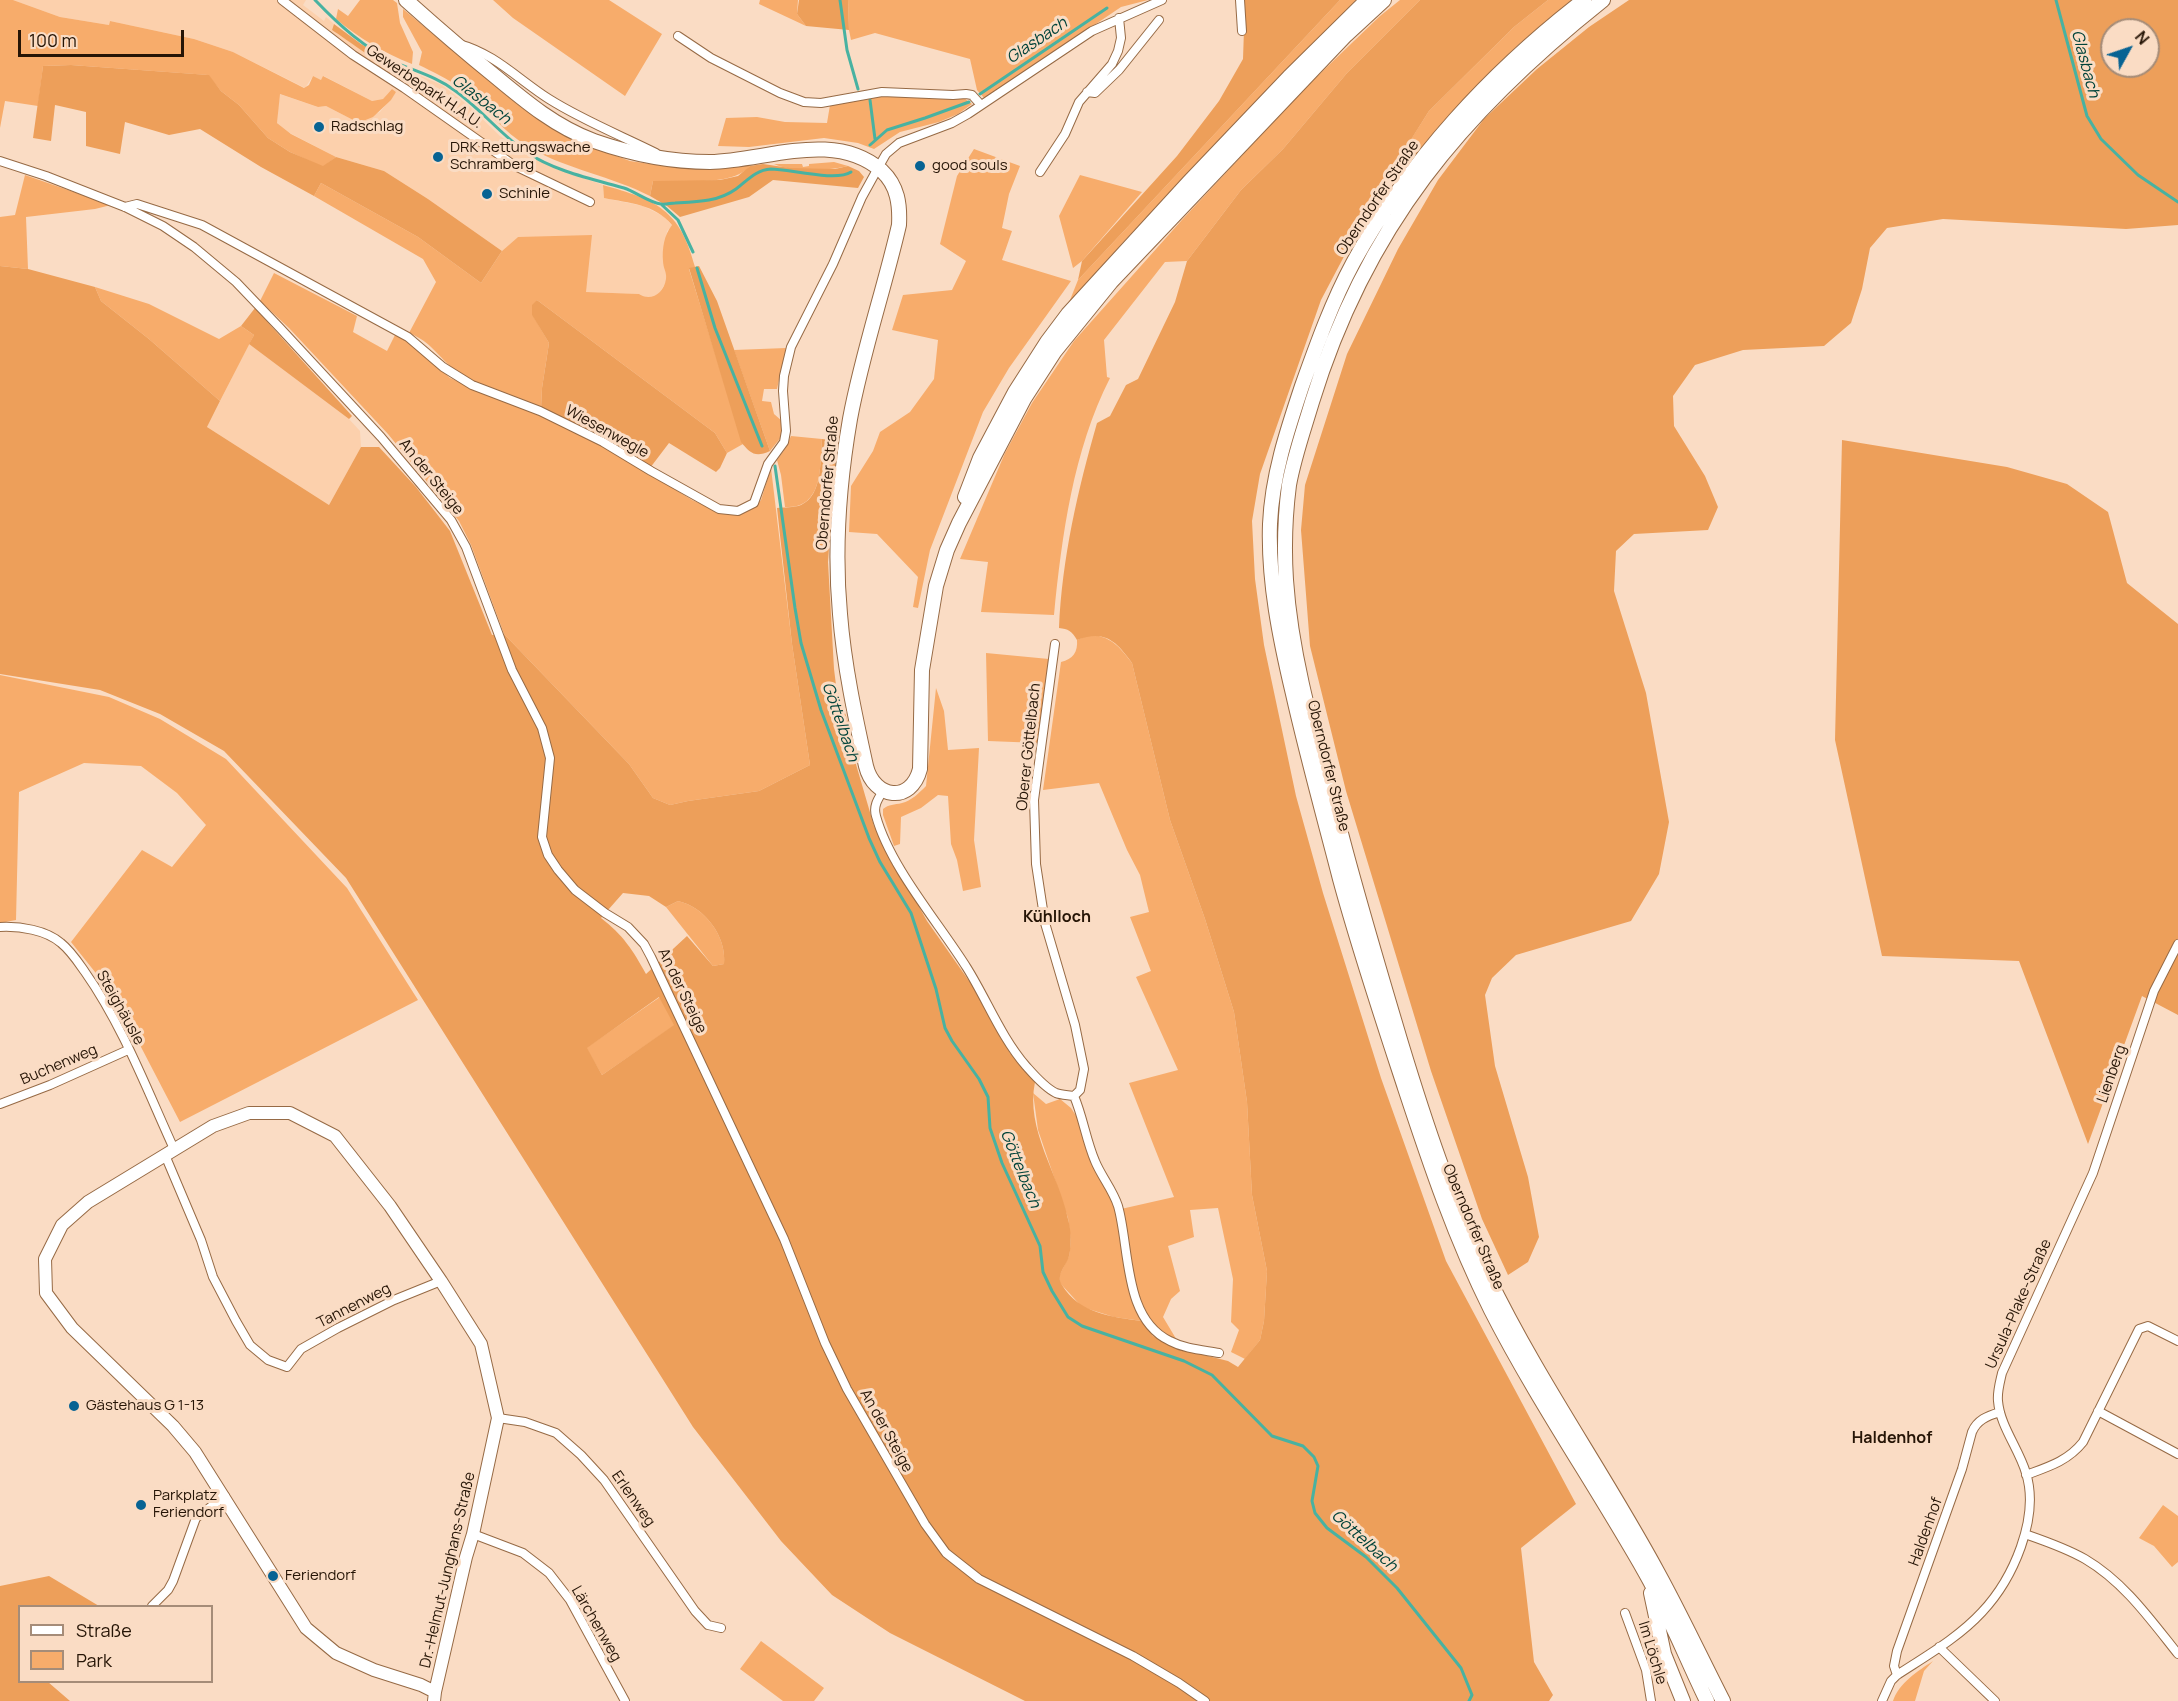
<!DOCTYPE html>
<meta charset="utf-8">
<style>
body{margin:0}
#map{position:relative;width:2178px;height:1701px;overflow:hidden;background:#fadcc4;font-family:Manrope,sans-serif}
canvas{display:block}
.legend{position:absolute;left:18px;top:1605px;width:195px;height:78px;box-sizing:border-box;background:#fadcc4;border:2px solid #a58c78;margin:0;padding:8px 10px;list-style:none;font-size:18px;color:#261506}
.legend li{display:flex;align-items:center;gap:12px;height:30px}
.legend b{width:30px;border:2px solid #a58c78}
.north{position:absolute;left:2100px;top:18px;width:60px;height:60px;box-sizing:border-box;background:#fadcc4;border:2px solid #a58c78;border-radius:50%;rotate:50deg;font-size:16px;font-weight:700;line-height:24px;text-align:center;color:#261506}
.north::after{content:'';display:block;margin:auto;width:21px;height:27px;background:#076393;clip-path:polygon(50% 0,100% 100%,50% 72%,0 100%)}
.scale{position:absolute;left:18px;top:30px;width:166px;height:27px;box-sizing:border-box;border:3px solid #261506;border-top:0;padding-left:8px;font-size:18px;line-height:21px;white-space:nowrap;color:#261506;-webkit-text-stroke:4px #fadcc4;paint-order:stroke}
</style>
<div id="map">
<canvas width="2178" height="1701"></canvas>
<ul class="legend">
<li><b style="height:8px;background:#fff"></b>Straße</li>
<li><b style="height:16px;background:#f7ac6b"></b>Park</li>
</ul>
<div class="north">N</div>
<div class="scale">100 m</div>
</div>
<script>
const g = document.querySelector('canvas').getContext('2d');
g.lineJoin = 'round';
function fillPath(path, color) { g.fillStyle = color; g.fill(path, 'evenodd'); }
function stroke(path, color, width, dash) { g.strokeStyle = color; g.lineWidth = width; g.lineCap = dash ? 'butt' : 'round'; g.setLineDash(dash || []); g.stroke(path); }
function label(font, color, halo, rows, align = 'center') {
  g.font = font + ' Manrope,sans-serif'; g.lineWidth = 6; g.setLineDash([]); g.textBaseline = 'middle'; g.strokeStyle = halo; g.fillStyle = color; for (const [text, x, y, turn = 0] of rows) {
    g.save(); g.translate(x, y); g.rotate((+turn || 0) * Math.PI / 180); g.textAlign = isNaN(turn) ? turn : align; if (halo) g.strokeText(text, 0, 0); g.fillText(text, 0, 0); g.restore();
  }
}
const built = new Path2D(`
 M13,0h293l-3,5 21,16 2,-4 8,7 -2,6 67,44h4l6,-3 33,14 27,21 31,30 28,19 20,10 55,20 1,13 39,8 22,11 7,9 -5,5 -4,32 4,9 -1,10 -6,10 -7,5h-7l-7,-3 -53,-2 -68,-55 -16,14 -74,-52 -44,-28 -48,-14 -46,-24 -13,-10 2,-29 39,13 8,-1 29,15 25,-9 16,-20 -4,-3 -9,10 -11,2 -48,-25 -3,4 -8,-4 -8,12 -72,-36 -39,-13 -84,-18 -1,4 -49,-8z
 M249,344l100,75 11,12 1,16 -32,58 -122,-78z`);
const green = new Path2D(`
 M0,0h13l47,17 49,8 1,-4 84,18 39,13 71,36 5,-3 4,-9 8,4 2,-4 49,25 11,-2 9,-10 4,3 -5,8 -18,17 -10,4h-8l-29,-15 -8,1 -38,-13 -3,29 14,11 45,23 -13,10 -33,-15 -22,-14 -29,-33 -18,-14 -13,-16 -137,-10 -28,1 -5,40 -33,-5 -5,27z
 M360,0h33l4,3 3,20 13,29 -1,12c-28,-11 -53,-26 -76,-45l2,-10 10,7z
 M493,0h116l53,34 -37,62 -112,-78z
 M760,0h38l-1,14 9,12 -47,-22z
 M848,0h300l-27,7 -136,92 -8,-9 -7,-31 -95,-26 -24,7 -2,-10z
 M1340,0h16l-230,239 -58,66 10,-25z
 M1400,0h20l-73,73 -64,76 -42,41 -54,71 -22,1 -61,78 3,37 3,1c-37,73 -48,157 -56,237l-73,-3 7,-50 -28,-3 45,-106 27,-50 42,-62 107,-120 122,-131 77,-74z
 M1548,0h24c-17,15 -36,29 -53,44 -46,43 -86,89 -124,138l-8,-5 42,-66 85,-84z
 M403,9l119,99 53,33 55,20 40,6 80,-1c-17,21 -72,14 -97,15l-3,15c-39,-20 -81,-26 -120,-48 -27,-16 -46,-42 -70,-60 -13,-10 -27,-16 -41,-23l3,-13 -19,-35z
 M881,95l83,3 8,6 -14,10 -19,8 -39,10 -26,17 -16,-6 -34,-5 -75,9 -31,-1 8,-28 31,-1 28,5 42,1 3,-18z
 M974,149l46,17 -11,28 -7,34 10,3 -10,29 69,21 -62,87 -26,44 -53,138 -12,58 -5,-1 5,-30 -41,-43 -28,-2 2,-46 22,-35 7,-19 30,-20 24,-33 4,-39 -46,-10 11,-35 49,-5 14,-29 -26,-17 17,-68z
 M834,162l14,4c-18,5 -57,6 -74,-2h28l1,3 6,-1v-2z
 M25,175l86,30 -16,4 -69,8 2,52 -28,-3v-49l15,-2z
 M1080,175l62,17 -60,69 -9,7 -14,-52z
 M321,183l97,54 63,46 21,-32 16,-14 74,-2 -6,57 53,2c12,8 25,-1 27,-15 1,-7 -3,-11 -3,-18 -1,-12 1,-26 9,-36 -17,-21 -43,-22 -68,-27l-1,-13c53,15 77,24 92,82l-6,2 54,175 -16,9 -12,-20 -178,-133 -5,14 17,29 -7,45 -1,21c-29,-11 -60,-20 -85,-38 -18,-14 -24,-29 -47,-38l27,-51 -13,-23 -109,-63z
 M274,273l83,43 -4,16 34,19 8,-16 10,4 45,39 46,20 42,14 90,48 64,40 29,13 35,-7 5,-6 10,-32 21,176 18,121 -51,26 -71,10 -18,4 -17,-7 -24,-34 -125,-130 -33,-89 -12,-24 -71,-87 -99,-106 -29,-27z
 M95,287l54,17 70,35 22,-13 13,9 -34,66 -71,-62 -48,-38z
 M786,348l-9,41h-13l-2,12 9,1 3,12 8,7v15l-12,15 -36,-101z
 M791,436l31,3c-2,21 1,57 -22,66 -5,2 -11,2 -15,2l-4,-32 -4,-15 8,-11z
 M1089,635c21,0 31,12 43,28l38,157 35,99 29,93 13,90 5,93 15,76 -3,50 -4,19 -15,19 -14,-7 8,-22 -8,-8 2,-43 -15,-71 -28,2 4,27 -26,9 12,45 -9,8 -8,18 15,25c-7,-4 -15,-7 -20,-12 -27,-24 -31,-87 -37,-121l53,-12 -45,-114 49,-13 -42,-93 15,-6 -21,-54 19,-5 -9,-37 -13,-25 -28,-67 -56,7 18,-128c12,-3 17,-10 16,-22z
 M986,653l63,6 -10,84 -51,-2z
 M0,675l109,22 51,22 66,40 121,129 71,112 -238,122 -65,-125 -44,-55 71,-92 30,17 34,-42 -29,-32 -36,-27 -57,-3 -65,29 -3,128 -16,3z
 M936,688l8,23 4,39 31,-2 -5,92 7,47 -18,4 -6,-31 -6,-16 -3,-48 -10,-1 -17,13 -20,9 -1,27 -6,2 -11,-31v-6c6,-5 11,-4 19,-6 9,-2 17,-10 24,-17z
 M678,901c27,6 49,36 46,63l-11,2 -47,-59z
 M660,997l15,28 -73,50 -16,-27z
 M1033,1093l13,11 14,-5 11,9 11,17 8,30 26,55 14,84 12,27 -28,-4 -32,-10 -22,-24 -1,-7 10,-20 2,-15 -3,-23 -30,-88z
 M2163,1505l15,11v46l-6,5 -18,-21 -15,-8z
 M761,1641l63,47 -10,13h-31l-43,-32z
 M1933,1661l-9,10 -9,30h-22c6,-18 25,-30 40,-40z`);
const forest = new Path2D(`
 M799,0h49l1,30 -43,-4 -9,-12z
 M1245,0h95l-262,280 4,-19 95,-105 42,-55 24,-42z
 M1420,0h128l-34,27 -85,84 -51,81 -57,108 -61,174 -8,47 3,58 9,66 32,151 27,97 58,185 65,183 130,243 -55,44 13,114 19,33 -4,6h-524l-135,-68 -58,-38 -51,-54 -88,-114 -347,-549 -122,-127 -64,-37 -60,-24 -100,-16v-408l28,3 67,18 6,14 48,38 71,62 -13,26 122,78 32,-58h18l37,40 34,44 42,104 12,-1 125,130 24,34 17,7 18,-4 71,-10 51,-26 -18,-121 -15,-136c7,-1 17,0 24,-3 22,-10 19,-45 21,-66l15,2 -9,121 6,107 2,16 12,37 5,32 21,72 53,95 47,67 36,65 25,29c-10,48 24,92 33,137 3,11 4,25 1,37 -2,9 -14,19 -7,29 17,28 49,32 80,36l11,15 31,14 44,11 10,6 22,-27 4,-19 3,-50 -15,-76 -5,-93 -13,-90 -29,-93 -35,-99 -38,-157c-15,-21 -27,-34 -55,-23 -5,-9 -9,-11 -18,-12 3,-70 19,-139 38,-205l13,-7 16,-31 12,-6 37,-77 12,-41 54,-71 42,-41 64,-76zM623,893l26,3 17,11 12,-6c27,6 49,36 46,63l-11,2 -26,-30 -41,38c-13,-24 -23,-39 -45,-56zM659,997l15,28 -72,50 -15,-27z
 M1629,0h549v225l-52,4 -183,-10 -56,9 -17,20 -8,41 -11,34 -27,23 -81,4 -48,15 -22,31 1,30 31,50 13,31 -10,23 -74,4 -18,17 -2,40 32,102 23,129 -10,52 -28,47 -115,34 -24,23 -7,17 10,71 33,111 11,60 -11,25 -20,13 -26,-56 -51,-148 -85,-280 -36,-145 -9,-116 4,-45 42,-131 51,-105 40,-69 46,-61 53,-50 52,-42zM2112,30h36v36h-36z
 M334,24l27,20 48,27c-3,2 -4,4 -8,3 -9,-1 -58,-37 -69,-44z
 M71,65l138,10 12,16 18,14 29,33 22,14 33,14 13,-9 48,14 44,28 74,52 -21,32 -63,-46 -97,-54 -7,13 -53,-29 -61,-38 -31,6 -44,-13 -5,32 -34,-8v-34l-31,-7 -4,36 -18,-3 10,-72z
 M763,164l27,4 45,1 13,-3 11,5 5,6 -6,11 -85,-8 -24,17 -69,20 -13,-11 -17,-10 3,-15 67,-1 18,-4 12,-10z
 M699,266l18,35 53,150c-15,7 -20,2 -29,-9l-52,-174z
 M537,300l178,133 12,20 -7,15 -4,4 -47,-29 -19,25 -39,-27 -24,-7 -46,-25 1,-21 7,-45 -17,-28v-10z
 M255,308l97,108 -3,3 -100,-75 5,-9 -13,-9z
 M1842,440l165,27 60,17 41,28 19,71 51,41v391l-36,-19 -54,148 -69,-183 -137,-5 -47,-216z
 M49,1576l50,30h-79v76h28l22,19h-70v-115z`);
const stream = new Path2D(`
 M315,0c24,25 50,49 82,63 20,9 40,14 57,27 26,18 46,44 72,62 28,19 66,27 98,36 12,4 26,15 37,16 4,1 10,-1 14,-1 21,-1 43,-1 61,-14 11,-8 19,-19 35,-20 18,0 65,13 80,3
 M840,0l7,50 11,39
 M2056,0l31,116 14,23 37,36 40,27
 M980,94l127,-86
 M870,100l5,39
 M870,145l17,-15 38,-12 44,-16
 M662,205l16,15 15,32
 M697,268l18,60 47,118
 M775,466l20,142 6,35 20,67 48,128 11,24 31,51 25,76 9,39 7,13 27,38 9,18 2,31 12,35 38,83 3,26 9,19 16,26 14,9 102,35 28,14 60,61 31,10 11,11 4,9 -6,35 3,12 12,15 39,29 31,31 64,80 11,27 -3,6`);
const street = new Path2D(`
 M282,0l71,55 51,33 111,78 75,36
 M1240,0l2,31
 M678,36l33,22 69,35 24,9 17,1 61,-11 71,3 13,-1 6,1 9,10
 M459,44c35,9 60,36 90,55 35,22 71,36 107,54
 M1087,92l8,1 24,-23 40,-50
 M0,161l46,15 79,31 38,19 31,21 42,35 44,46 101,109 70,83 15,27 46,123 30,58 8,30 -8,79 6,18 10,15 17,20 30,23 23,14 16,17 7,13 133,282 41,104 22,46 78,135 21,29 33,26 154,77 46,27 26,18
 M1040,172l25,-38 14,-32 33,-38 6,-13 3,-13 -2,-20
 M125,207l12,-3 65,21 206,112 35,30 29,18 68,26 63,31 48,29 68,38 19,2 16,-8 14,-39 16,-22 2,-11 -3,-40 1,-15 7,-29 42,-83 29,-67 16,-29 8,-14 13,-11 53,-20 16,-9 124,-83 70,-31
 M883,791c-5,8 -10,15 -7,25 14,51 63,107 91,152 20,32 34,69 59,98 8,9 19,22 30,27 5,2 13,2 18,3l6,-6 4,-21 -9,-44 -30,-102 -9,-59 -2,-64 21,-156
 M0,927c20,-1 46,3 61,16 10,8 17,19 24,29 38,54 62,118 89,177
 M1074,1096c9,21 12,44 21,65 6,15 18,29 23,45 12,42 5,113 52,135 15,8 32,9 49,12
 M0,1104l50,-19 78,-35
 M165,1155l36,85 12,37 23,44 14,24 18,15 19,7 14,-18 37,-21 56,-28 47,-19
 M2098,1411l80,43
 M498,1418l27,4 31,11 25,22 23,25 91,131 13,14 13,3
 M2026,1475c22,-8 42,-14 57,-33l56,-113 9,-3 30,15
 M473,1534l50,19 26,20 21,27 55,101
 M2025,1534c20,7 41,14 60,25 39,23 65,60 93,95
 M152,1606l16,-16 5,-9 23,-63 29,-22
 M1625,1613l21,57 5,31
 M1939,1647l56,54
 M1897,1675l-3,-9 3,-15 65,-182 10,-37c5,-12 15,-16 28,-20
 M1882,1701l9,-20 6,-6c29,-19 61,-37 85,-63 31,-33 58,-94 44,-139 -7,-24 -26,-47 -28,-72 -1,-9 2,-19 4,-28l91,-200 61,-182 24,-47`);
const secondary = new Path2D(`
 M434,1701l1,-9 31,-135 7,-23 25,-116 -17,-74 -40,-63 -51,-75 -55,-70 -45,-23h-41l-36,13 -125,76 -26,23 -17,34 1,34 26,35 101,98 22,26 111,176 30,25 38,17 47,15 14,7`);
const primary = new Path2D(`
 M406,0c29,26 59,52 90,77 30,25 60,50 98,64 37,13 77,21 116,21 56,-1 124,-33 172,9 16,15 18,34 17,54 -15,65 -37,129 -49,194 -11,64 -16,130 -10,195 4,51 15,102 26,152 8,33 45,38 54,3l2,-99 14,-84 11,-36 12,-27 65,-124 31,-48 56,-69 235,-247 38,-35
 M1584,0c-92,71 -175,160 -231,263 -21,39 -36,81 -51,123 -15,45 -30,90 -32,138 -2,57 10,115 23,170 14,62 31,123 47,185 19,70 42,139 65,209 25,76 50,150 86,222 46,90 104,174 154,262 24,42 41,86 62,129
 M1603,0c-142,113 -237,226 -291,402 -8,27 -18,55 -23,83 -4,31 -5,64 -3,95 6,89 35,176 57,261 18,68 38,135 58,202 24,79 50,158 86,232 50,104 117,198 171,298 23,42 43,85 65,128
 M965,497l15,-39 35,-66 32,-50 21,-28 121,-132 100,-105 78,-77
 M1651,1593l13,61 19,47`);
const markers = [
 [319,127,6,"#076393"],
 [438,157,6,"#076393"],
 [920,166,6,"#076393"],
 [487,194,6,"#076393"],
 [74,1406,6,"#076393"],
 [141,1505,6,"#076393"],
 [273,1576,6,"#076393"]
];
const streetNames = [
 ["Gewerbepark H.A.U.",424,87,34],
 ["Oberndorfer Straße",1378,198,-56],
 ["Wiesenwegle",607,432,29],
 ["An der Steige",431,477,51],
 ["Oberndorfer Straße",828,483,-85],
 ["Oberer Göttelbach",1029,747,-84],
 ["Oberndorfer Straße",1328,766,76],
 ["An der Steige",682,991,64],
 ["Steighäusle",120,1008,61],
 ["Buchenweg",59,1065,-23],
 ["Lienberg",2112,1074,-71],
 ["Oberndorfer Straße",1473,1227,67],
 ["Ursula-Plake-Straße",2019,1304,-66],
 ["Tannenweg",354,1306,-27],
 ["An der Steige",886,1431,61],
 ["Erlenweg",633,1499,55],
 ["Haldenhof",1926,1532,-70],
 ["Dr.-Helmut-Junghans-Straße",448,1570,-77],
 ["Lärchenweg",596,1624,60],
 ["Im Löchle",1652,1653,73]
];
const poiNames = [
 ["Radschlag",331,127],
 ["DRK Rettungswache",450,148],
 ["Schramberg",450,165],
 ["good souls",932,166],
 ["Schinle",499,194],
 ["Gästehaus G 1-13",86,1406],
 ["Parkplatz",153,1496],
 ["Feriendorf",153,1513],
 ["Feriendorf",285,1576]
];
const waterNames = [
 ["Glasbach",1037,41,-34],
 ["Glasbach",2085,64,75],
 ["Glasbach",481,100,38],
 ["Göttelbach",840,722,71],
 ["Göttelbach",1020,1169,68],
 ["Göttelbach",1364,1541,42]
];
const neighbourhoodNames = [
 ["Kühlloch",1057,918],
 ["Haldenhof",1892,1439]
];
fillPath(built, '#fcd0ac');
fillPath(green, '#f7ac6b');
fillPath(forest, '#ed9f5a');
stroke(stream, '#48b2a1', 3);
stroke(street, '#966a45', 10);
stroke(secondary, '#966a45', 14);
stroke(primary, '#966a45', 16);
stroke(street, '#fff', 8);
stroke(secondary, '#fff', 12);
stroke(primary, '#fff', 14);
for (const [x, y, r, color] of markers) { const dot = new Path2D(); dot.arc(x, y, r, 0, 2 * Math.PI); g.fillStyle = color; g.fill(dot); stroke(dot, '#fadcc4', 2); }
label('15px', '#261506', '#fadcc4', streetNames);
label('15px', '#261506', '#fadcc4', poiNames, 'left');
label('italic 16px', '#00433a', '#fadcc4', waterNames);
label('bold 16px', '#261506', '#fadcc4', neighbourhoodNames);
</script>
